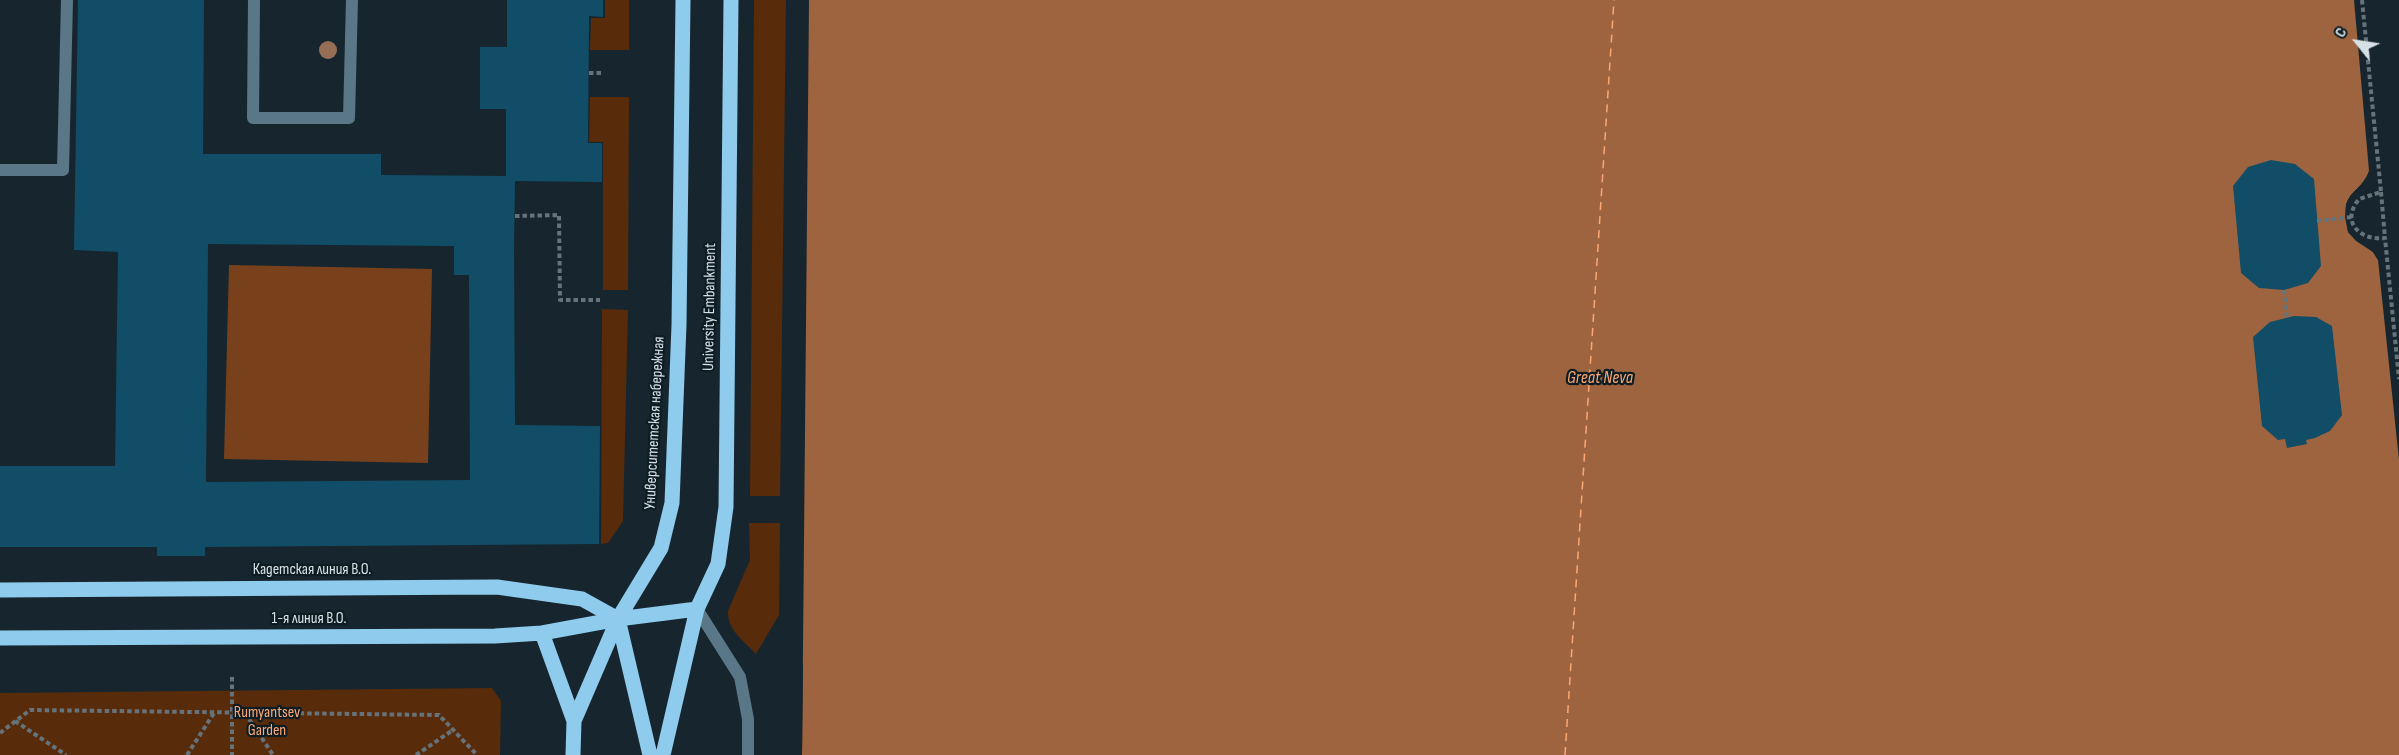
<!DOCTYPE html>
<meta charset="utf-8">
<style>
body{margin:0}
#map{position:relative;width:2399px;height:755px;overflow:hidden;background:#17262e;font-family:"Sofia Sans Condensed",sans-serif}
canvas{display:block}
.north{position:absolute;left:2327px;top:12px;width:60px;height:60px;-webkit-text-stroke:4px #0e1d24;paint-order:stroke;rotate:300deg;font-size:16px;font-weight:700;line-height:24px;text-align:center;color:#d7e0e5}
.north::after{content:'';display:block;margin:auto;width:21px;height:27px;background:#d7e0e5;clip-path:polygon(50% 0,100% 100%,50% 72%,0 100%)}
</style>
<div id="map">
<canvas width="2399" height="755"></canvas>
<div class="north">С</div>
</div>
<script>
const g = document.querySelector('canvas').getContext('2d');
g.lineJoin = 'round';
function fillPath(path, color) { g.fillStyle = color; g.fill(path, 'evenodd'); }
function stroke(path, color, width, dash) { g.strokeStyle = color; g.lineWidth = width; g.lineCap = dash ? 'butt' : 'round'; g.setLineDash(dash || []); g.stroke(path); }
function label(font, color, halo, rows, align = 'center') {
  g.font = font + ' "Sofia Sans Condensed",sans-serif'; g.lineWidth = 4.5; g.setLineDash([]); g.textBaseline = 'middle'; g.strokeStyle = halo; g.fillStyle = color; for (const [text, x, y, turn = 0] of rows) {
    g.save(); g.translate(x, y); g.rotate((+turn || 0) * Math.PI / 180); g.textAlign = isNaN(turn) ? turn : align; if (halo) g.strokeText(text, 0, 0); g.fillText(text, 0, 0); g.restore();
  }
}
const green = new Path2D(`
 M605,0h24v50h-39l1,-32h14z
 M754,0h32l-6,496h-30z
 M590,97h39l-1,193h-25v-148h-14z
 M602,309l26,1 -5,211 -15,22 -7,1z
 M749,523h31l-1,92 -23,39c-12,-13 -29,-24 -28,-43l22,-51z
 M492,688l9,13 -1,54h-500v-62z`);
const forest = new Path2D(`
 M229,265l203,4 -4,194 -204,-4z`);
const water = new Path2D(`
 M809,0h1545l15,171c-6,16 -18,20 -22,31 -3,8 0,21 1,30l25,20 5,8 21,200v295h-1597z`);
const pier = new Path2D(`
 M2369,171l-1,10 -19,24 -1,12 3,13 24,20 3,10 -5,-8 -17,-11 -8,-9 -3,-15 1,-13 5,-9 15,-15z
 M803,664l-1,91h-3l1,-90z`);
const ferry = new Path2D(`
 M1565,755l49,-755`);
const building = new Path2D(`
 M78,0h126l-1,154h178v21l125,1v-67h-26v-62h27v-47h96v17l-14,-1 -1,127h14v39l-87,-1 -1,65 1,179 85,1 -1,118 -394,3v9h-48v-9h-157v-81h115l3,-214 -44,-2zM208,244l246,2v29h15l1,205 -264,2z
 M2271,160l24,4 19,15 7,87 -13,17 -24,7 -25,-2 -18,-15 -8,-87 15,-19z
 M2294,316l22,1 16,9 10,89 -12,16 -15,7 -9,2 1,4 -20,4 -2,-9 -7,1 -16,-14 -9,-89 17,-15z`);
const path = new Path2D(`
 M2362,0l19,192 -22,7c-19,23 1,42 26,39l14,141
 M589,73h13
 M2381,192l4,46
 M515,216l44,-1 1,85h40
 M2317,221l35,-4
 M2284,290l3,28
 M232,677v78
 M245,713l28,42
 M15,721l51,34
 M0,733l30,-23 409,5 38,40
 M187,755l27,-42
 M416,755l37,-25`);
const lane = new Path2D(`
 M254,0l-1,118h96l3,-118
 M0,170h63l4,-170`);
const street = new Path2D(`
 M697,609l43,68 8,42v36`);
const primary = new Path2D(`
 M0,590l497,-3 85,12 36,20
 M618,619l32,136
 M542,633l32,88 -1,34
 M0,638l495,-2 47,-3 76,-14 79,-10
 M574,721l44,-102 43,-71 11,-45 7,-178 4,-325
 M663,755l34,-146 21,-45 8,-57 5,-507`);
const trees = [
 [328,50]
];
const streetNames = [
 ["University Embankment",710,307,-89],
 ["Университетская набережная",655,423,-87],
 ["Кадетская линия В.О.",312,570],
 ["1-я линия В.О.",309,619]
];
const parkNames = [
 ["Rumyantsev",267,713],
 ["Garden",267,731]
];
const waterNames = [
 ["Great Neva",1600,378]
];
fillPath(green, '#582b0b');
fillPath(forest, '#78411c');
fillPath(water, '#9e643f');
fillPath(pier, '#17262e');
stroke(ferry, '#fca773', 1.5, [8, 6]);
fillPath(building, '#124d67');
stroke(path, '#67737a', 4, [4.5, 3]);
stroke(lane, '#5a7787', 12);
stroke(street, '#5a7787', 12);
stroke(primary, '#8ecbec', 15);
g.fillStyle = '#966e55';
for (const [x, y] of trees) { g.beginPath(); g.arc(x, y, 9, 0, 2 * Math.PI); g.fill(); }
label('16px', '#d7e0e5', '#0e1d24', streetNames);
label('16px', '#fea975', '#0e1d24', parkNames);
label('italic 18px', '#fca773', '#0e1d24', waterNames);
</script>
